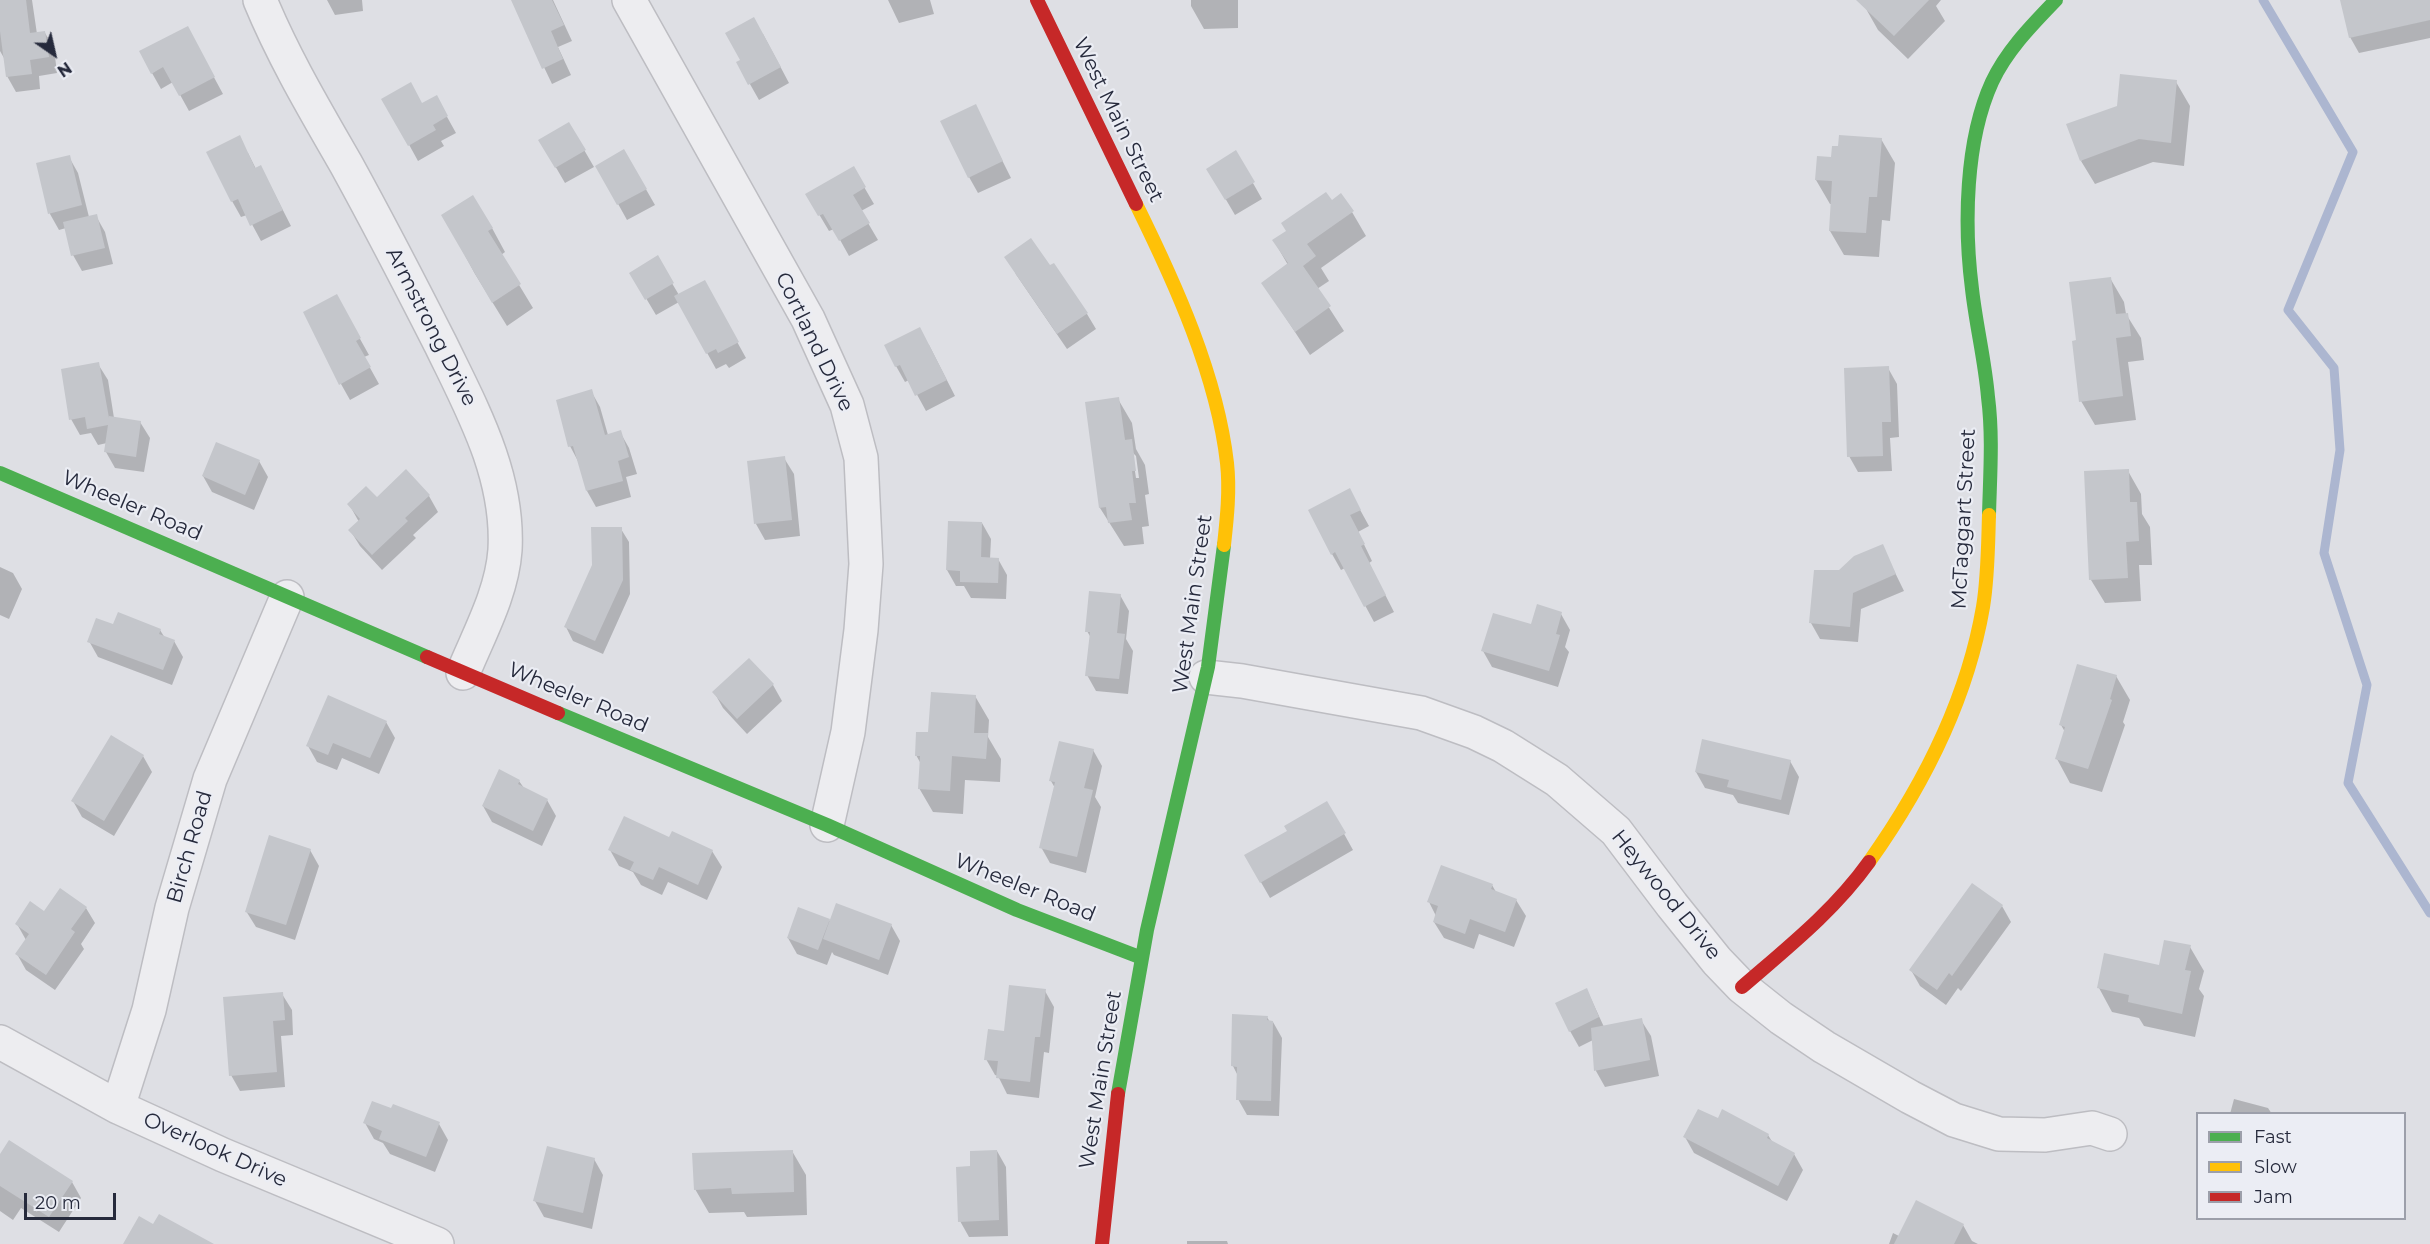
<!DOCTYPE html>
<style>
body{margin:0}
#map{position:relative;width:2430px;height:1244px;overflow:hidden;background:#dedfe4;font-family:Montserrat,sans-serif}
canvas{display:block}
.legend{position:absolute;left:2196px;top:1112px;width:210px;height:108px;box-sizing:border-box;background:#ebedf4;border:2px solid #9c9faa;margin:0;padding:8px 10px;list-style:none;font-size:18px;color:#262a3c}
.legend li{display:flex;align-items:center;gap:12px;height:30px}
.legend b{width:30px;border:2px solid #9c9faa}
.north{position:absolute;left:24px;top:24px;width:60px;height:60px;-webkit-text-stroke:4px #ebedf4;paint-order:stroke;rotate:146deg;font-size:16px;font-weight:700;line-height:24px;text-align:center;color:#262a3c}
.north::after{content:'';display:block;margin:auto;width:21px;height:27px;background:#262a3c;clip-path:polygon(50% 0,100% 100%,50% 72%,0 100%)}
.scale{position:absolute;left:24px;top:1193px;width:92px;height:27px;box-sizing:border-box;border:3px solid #262a3c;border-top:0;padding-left:8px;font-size:18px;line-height:21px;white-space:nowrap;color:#262a3c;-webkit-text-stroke:4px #ebedf4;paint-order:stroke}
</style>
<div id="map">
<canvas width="2430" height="1244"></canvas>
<ul class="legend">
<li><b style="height:8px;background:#4caf50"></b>Fast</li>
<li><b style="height:8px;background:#ffc107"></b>Slow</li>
<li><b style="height:8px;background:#c62828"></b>Jam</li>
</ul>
<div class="north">N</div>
<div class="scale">20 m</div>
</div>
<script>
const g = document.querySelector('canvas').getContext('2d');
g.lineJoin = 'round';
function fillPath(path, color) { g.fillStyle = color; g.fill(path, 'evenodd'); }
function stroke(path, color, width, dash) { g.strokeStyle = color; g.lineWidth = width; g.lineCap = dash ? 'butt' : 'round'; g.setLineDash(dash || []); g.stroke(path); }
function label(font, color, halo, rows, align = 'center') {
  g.font = font + ' Montserrat,sans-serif'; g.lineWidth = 4.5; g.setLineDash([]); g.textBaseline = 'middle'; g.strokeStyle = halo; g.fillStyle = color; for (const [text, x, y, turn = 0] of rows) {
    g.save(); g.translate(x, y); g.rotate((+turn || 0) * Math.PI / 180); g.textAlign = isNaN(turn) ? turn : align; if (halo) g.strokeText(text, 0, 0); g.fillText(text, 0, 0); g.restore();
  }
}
const shadow = new Path2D(`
 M0,0h32l5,34 8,-1 9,15 3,25 -18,3 1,13 -24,3 -9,-16 -3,-18 -4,-7z
 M327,0h35l1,11 -28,4z
 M512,0h41l19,41 -14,6 13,28 -19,9z
 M888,0h42l4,14 -35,9z
 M1191,0h47v28l-34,1 -13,-23z
 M1871,0h70l-5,6 9,15 -37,38 -30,-29 -13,-23z
 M2360,0h70v38l-71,15 -9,-16z
 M763,34l26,49 -30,17 -21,-37z
 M196,44l27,50 -34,17 -16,-29 -12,7 -9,-16z
 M2176,82l14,24 -6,60 -31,-4 -58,22 -14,-23 37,-54z
 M436,97l20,36 -15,8 3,5 -26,15 -34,-62 38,6z
 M975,106l36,72 -33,15 -9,-16z
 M569,124l25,43 -29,16 -25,-43z
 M1881,139l14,24 -5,58 -8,-1 -3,37 -35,-2 -14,-24 2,-27h-2l-14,-24 17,-21z
 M624,151l31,54 -28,15 -30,-54z
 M248,153l8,16 5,-2 30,59 -30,15 -14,-26 -6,2 -9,-16z
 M1236,153l26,46 -27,16 -27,-46z
 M69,157l9,16 11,44 7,-1 9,16 8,32 -31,7 -9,-16 -7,-27 -7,2 -9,-16 -12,-50z
 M853,168l21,36 -13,7 17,29 -29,16 -15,-27 -5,2 -22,-37z
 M1332,202l20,10 14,24 -45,32 8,13 -12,8 27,42 -34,24 -47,-72 25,-18 -14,-24z
 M443,215l49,13 13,24 -4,3 32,53 -26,18 -32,-52z
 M657,258l22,37 25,-13 42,76 -17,10 -3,-4 -10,5 -37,-67 -23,13 -25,-42z
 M1015,273l72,41 9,15 -29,20z
 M2110,278l14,24 2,12 15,24 3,22 -16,2 8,58 -41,5 -14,-24 -4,-60z
 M345,312l24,43 -5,2 15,27 -29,16 -9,-16z
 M929,345l26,51 -29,15 -17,-31 -4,2 -9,-16z
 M98,364l10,16 6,38 26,4 10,16 -6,34 -29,-4 -9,-16 1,-9 -9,2 -7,-12 -11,2 -9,-16z
 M1888,368l9,16 2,53 -9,1 2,33 -34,1 -9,-16z
 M591,391l9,16 8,28 12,-3 9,16 8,26 -11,3 5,20 -35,10 -9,-16 -8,-28 -9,-17z
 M1118,399l14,24 4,26 9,16 4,29 -4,1 4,31 -7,1 2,17 -20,2 -24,-38zM1132,452l4,4 3,22h-3z
 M784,458l10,16 6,62 -35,4 -9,-16z
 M259,461l9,16 -14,33 -42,-18 -9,-16z
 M2128,471l13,23 1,20 8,13 2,38h-13l2,36 -36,2 -14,-23z
 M429,496l9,16 -25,23 3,3 -34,32 -22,-24 -10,-16 9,-8 -10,-18 28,-5z
 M1358,506l11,20 -11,6 14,29 -3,2 25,49 -20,10 -29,-54 -4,2 -9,-16 -22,-44z
 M982,523l9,16 -1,20h8l9,16 -1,24 -35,-1 -7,-12h-8l-9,-16z
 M621,529l8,13 1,52 -27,60 -30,-13 -7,-14z
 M1882,546l22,45 -43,18 -3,33 -38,-3 -9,-16 29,-51z
 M0,567l13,6 9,16 -13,30 -9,-4z
 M1120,595l9,16 -3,28 7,12 -5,43 -32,-3 -9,-16 4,-37 -4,-7z
 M1561,614l9,16 -5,17 4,5 -11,35 -66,-20 -9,-16z
 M114,626l46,4 5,8 9,3 9,16 -11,28 -74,-28 -9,-16z
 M749,660l24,25 9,16 -35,33 -24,-26 -9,-16z
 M2116,676l14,24 -7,22 2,3 -23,67 -32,-9 -13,-24 8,-27 -4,-7z
 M975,696l14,24 -1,17 13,22 -1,23 -35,-2 -2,34 -30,-2 -14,-24 2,-24 -5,-9 13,-21z
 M386,722l9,16 -16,36 -37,-16 -5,12 -20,-8 -9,-16z
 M1093,750l9,16 -7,31 6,10 -15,66 -36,-10 -9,-16 14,-59 -4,-7z
 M143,756l9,16 -38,64 -32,-19 -9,-16z
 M1790,761l9,16 -10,38 -51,-12 -5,-8 -28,-7 -9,-16z
 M519,781l5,7 23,12 9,16 -14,30 -50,-24 -9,-16z
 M1327,803l26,47 -83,48 -24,-42 43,-25z
 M670,839l42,12 10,16 -15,33 -39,-18 -6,13 -21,-10 -8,-13 -14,-6 -9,-16z
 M310,850l9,16 -24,74 -39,-13 -10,-16z
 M1492,885l4,7 20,8 10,16 -12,31 -35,-13 -5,15 -30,-11 -10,-16 2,-6 -7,-14z
 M2002,906l9,16 -50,69 -3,-3 -12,17 -26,-19 -9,-16z
 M86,908l9,15 -14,21 3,5 -29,41 -29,-20 -9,-16 9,-14 -9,-16 28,-11z
 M829,920l2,2 60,3 9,16 -12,34 -54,-20 -2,-3 -5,13 -30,-11 -9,-16z
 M2190,947l14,24 -5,18 5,7 -9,41 -51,-11 -5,-8 -27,-6 -13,-24 61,-22z
 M1587,990l17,37 37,-7 10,16 8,40 -54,11 -9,-16 -3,-31 -14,7 -9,-16z
 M1045,991l9,16 -5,46 -5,-1 -5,46 -32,-4 -9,-18 -3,-1 -9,-16 19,-26z
 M282,994l10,16 1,25 -12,1 4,51 -45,4 -9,-16z
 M1267,1017l3,5h3l9,16 -3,78 -32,-1 -9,-16v-23l-5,-10z
 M2234,1099l34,9 4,6h-42z
 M1718,1120l50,15 5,8 21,11 9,16 -16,31 -93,-48 -9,-16z
 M365,1123l74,1 9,16 -13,32 -45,-18 -7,-11 -9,-4z
 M792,1151l14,24 1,40 -60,2 -3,-5 -35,1 -14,-24z
 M997,1151l9,16 2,69 -39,1 -9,-16 12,-54z
 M0,1157l72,25 9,16 -22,34 -38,-24 -8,12 -13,-9z
 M594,1159l9,16 -11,54 -48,-12 -9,-16z
 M1963,1225l9,16 6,3h-89l4,-11 6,3z
 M1187,1241h40l1,3h23h-64z`);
const stream = new Path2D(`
 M2263,0l90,152 -65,158 46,58 6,82 -16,103 43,132 -19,98 82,130`);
const building = new Path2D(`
 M0,0h26l4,33 15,-2 4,26 -19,3 2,14 -26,3 -6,-46z
 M511,0h41l12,25 -13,6 12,28 -21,10z
 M1856,0h73l-35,36z
 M2340,0h90v20l-81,18z
 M754,17l27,50 -33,18 -12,-23 4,-2 -15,-27z
 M188,26l27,51 -36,19 -16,-29 -12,7 -12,-23z
 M2120,74l57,6 -6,63 -32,-4 -59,22 -14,-37 51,-18z
 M411,82l11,21 15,-8 11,21 -15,9 3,5 -28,16 -27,-47z
 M976,104l27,57 -35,17 -28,-57z
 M569,122l17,28 -31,18 -17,-28z
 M240,135l15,33 6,-3 22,45 -33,16 -12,-27 -7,3 -25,-50z
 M1839,135l43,3 -5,59h-8l-3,36 -37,-2 3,-50 -17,-1 2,-24 14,1 1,-11h6z
 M624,149l23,40 -30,16 -22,-39z
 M1236,150l19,32 -30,18 -19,-31z
 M70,155l12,50 -34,9 -12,-51z
 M854,166l12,21 -13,8 17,28 -31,18 -16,-27 -5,2 -13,-22z
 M1326,192l6,8 9,-7 13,18 -47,33 9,12 -13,10 28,40 -36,26 -34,-49 27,-20 -16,-23 14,-9 -5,-8z
 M473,195l20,33 -5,3 33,53 -29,19 -51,-88z
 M97,214l8,34 -34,8 -8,-34z
 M1031,238l19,27 4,-2 34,50 -31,21 -53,-77z
 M658,255l16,28 -29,17 -16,-27z
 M2111,277l5,37 12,-1 3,23 -15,2 7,58 -44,6 -7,-61 4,-1 -7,-58z
 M705,280l34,62 -21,11 -2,-4 -10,5 -32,-58z
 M337,294l24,44 -5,3 15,26 -32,18 -36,-73z
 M920,327l27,53 -32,16 -15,-31 -5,2 -11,-22z
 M99,362l10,56v-2l32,5 -5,36 -32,-5 4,-27 -21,4 -2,-12 -16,3 -8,-51z
 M1889,366l2,56h-9l1,34 -36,1 -3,-89z
 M592,389l13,46 16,-5 8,27 -11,4 5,20 -37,10 -13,-45 -5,1 -12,-47z
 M1119,397l6,43 7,-1 4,32h-4l4,32h-7l3,17 -24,3 -2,-16 -7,1 -14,-106z
 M216,442l44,18 -15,35 -43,-19z
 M785,456l7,64 -38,4 -7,-63z
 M406,469l24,26 -25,23 3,3 -36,34 -24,-25 12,-11 -13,-15 19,-18 11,11z
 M2129,469l1,33h7l2,39 -13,1 2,36 -39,2 -5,-109z
 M1350,488l11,22 -11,5 15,29 -4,2 25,49 -22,12 -29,-55 -4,3 -23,-45z
 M948,521l34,1 -1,35 18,1 -1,25 -38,-1v-11l-14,-1z
 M591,527h31l1,53 -28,61 -31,-14 28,-62z
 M1883,544l13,30 -43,19 -3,34 -41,-4 5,-53h25l15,-14z
 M1089,591l32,3 -4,39 8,1 -6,45 -34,-3 5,-44h-5z
 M1537,604l25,8 -6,22 4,1 -11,36 -68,-20 12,-38 38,11z
 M118,612l43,17 -2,5 16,6 -12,30 -76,-28 9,-24 17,6z
 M749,658l25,26 -37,35 -25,-27z
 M2077,664l40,11 -7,24 2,1 -24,69 -33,-10 10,-32 -6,-2z
 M931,692l45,3 -2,38h14l-2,26 -34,-3 -2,35 -32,-2 2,-33h-5l1,-24h12z
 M328,695l59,26 -17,37 -37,-15 -5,12 -22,-9z
 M111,735l33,20 -40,66 -33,-20z
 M1702,739l89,21 -10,40 -54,-13 2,-7 -34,-8z
 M1059,741l35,8 -10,39 9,2 -16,67 -38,-9 16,-66 -6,-1z
 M499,769l21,11 -2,4 30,15 -15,32 -51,-25z
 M1327,801l19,32 -86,50 -16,-28 43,-24 -3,-5z
 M624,816l45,21 3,-6 41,19 -15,35 -39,-18 -6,13 -23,-10 4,-8 -26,-12z
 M269,835l42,14 -25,76 -41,-13z
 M1441,865l52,19 -2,5 26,10 -12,33 -35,-13 -5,15 -32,-12 5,-16 -11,-4z
 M1972,883l31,22 -51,71 -3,-3 -12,17 -28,-20z
 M60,888l27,19 -16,22 4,3 -29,43 -31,-21 14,-20 -14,-10 15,-23 14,10z
 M836,903l56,21 -13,36 -56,-21z
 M798,907l32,12 -12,31 -31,-12z
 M2164,940l27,5 -6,25 6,1 -9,43 -54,-12 1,-7 -32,-7 7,-35 55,12z
 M1009,985l37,4 -6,48h-5l-5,45 -34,-4 2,-17 -14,-1 4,-31 16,2z
 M1587,988l12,29 -30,15 -14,-29z
 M283,992l2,28 -12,1 4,51 -48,4 -6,-79z
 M1232,1014l36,2 -1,4 6,1 -2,80 -35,-1 1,-33 -6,-1z
 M1642,1018l8,42 -56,11 -3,-43z
 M372,1101l19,7 2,-4 47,18 -14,35 -47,-18 3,-8 -19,-8z
 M1698,1109l20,9 4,-9 47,25 -2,4 28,15 -17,33 -95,-49z
 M9,1140l64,41 -24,36 -49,-31v-32z
 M547,1146l48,12 -12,55 -50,-12z
 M793,1150l1,42 -62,2 -1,-6 -37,2 -2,-37z
 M997,1150l2,70 -41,2 -2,-55 14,-1v-15z
 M1916,1200l48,24 -10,20h-60z
 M159,1214l55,30h-91l16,-28 14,8z`);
const street = new Path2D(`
 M260,0c24,58 55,110 86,164 33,60 64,120 95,181 31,64 68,130 64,205 -3,43 -26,84 -42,123
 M629,0l179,319 39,86 14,53 5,106 -5,66 -13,102 -21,93
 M1206,677l36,4 179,32 53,19 29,14 54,34 59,51 56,74 45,56 25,26 39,31 43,29 86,50 44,23 45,14 46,1 47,-7 18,6
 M0,1042l118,65 105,48 214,89
 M118,1107l31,-97 23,-102 38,-129 77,-182`);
const fast = new Path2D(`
 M0,473l427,184
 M1989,515c1,-39 4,-79 -1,-118 -3,-36 -12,-72 -16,-108 -8,-63 -7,-148 20,-207 15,-32 40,-57 64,-82
 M558,713l269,112 190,85 125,48
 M1118,1094l29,-164 61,-263 16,-122`);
const slow = new Path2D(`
 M1136,204c39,79 81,171 91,259 3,27 0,55 -3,82
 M1869,862c54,-76 98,-162 114,-255 5,-30 5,-61 6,-92`);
const jam = new Path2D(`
 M1037,0l99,204
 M427,657l131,56
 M1742,987c45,-39 92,-76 127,-125
 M1102,1244l16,-150`);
const streetNames = [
 ["West Main Street",1118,120,64],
 ["Armstrong Drive",431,327,63],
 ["Cortland Drive",814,342,64],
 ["Wheeler Road",132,506,23],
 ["McTaggart Street",1964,519,-87],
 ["West Main Street",1193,604,-82],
 ["Wheeler Road",578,698,23],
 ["Birch Road",190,847,-74],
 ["Wheeler Road",1025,888,22],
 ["Heywood Drive",1666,895,51],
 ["West Main Street",1101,1080,-81],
 ["Overlook Drive",215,1150,24]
];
fillPath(shadow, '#0003');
stroke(stream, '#acb6d0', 9);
fillPath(building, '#c4c6cb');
stroke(street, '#bdbdc2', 36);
stroke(street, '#ededf0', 33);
stroke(fast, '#4caf50', 14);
stroke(slow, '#ffc107', 14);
stroke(jam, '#c62828', 14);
label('21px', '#262a3c', '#ebedf4', streetNames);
</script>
